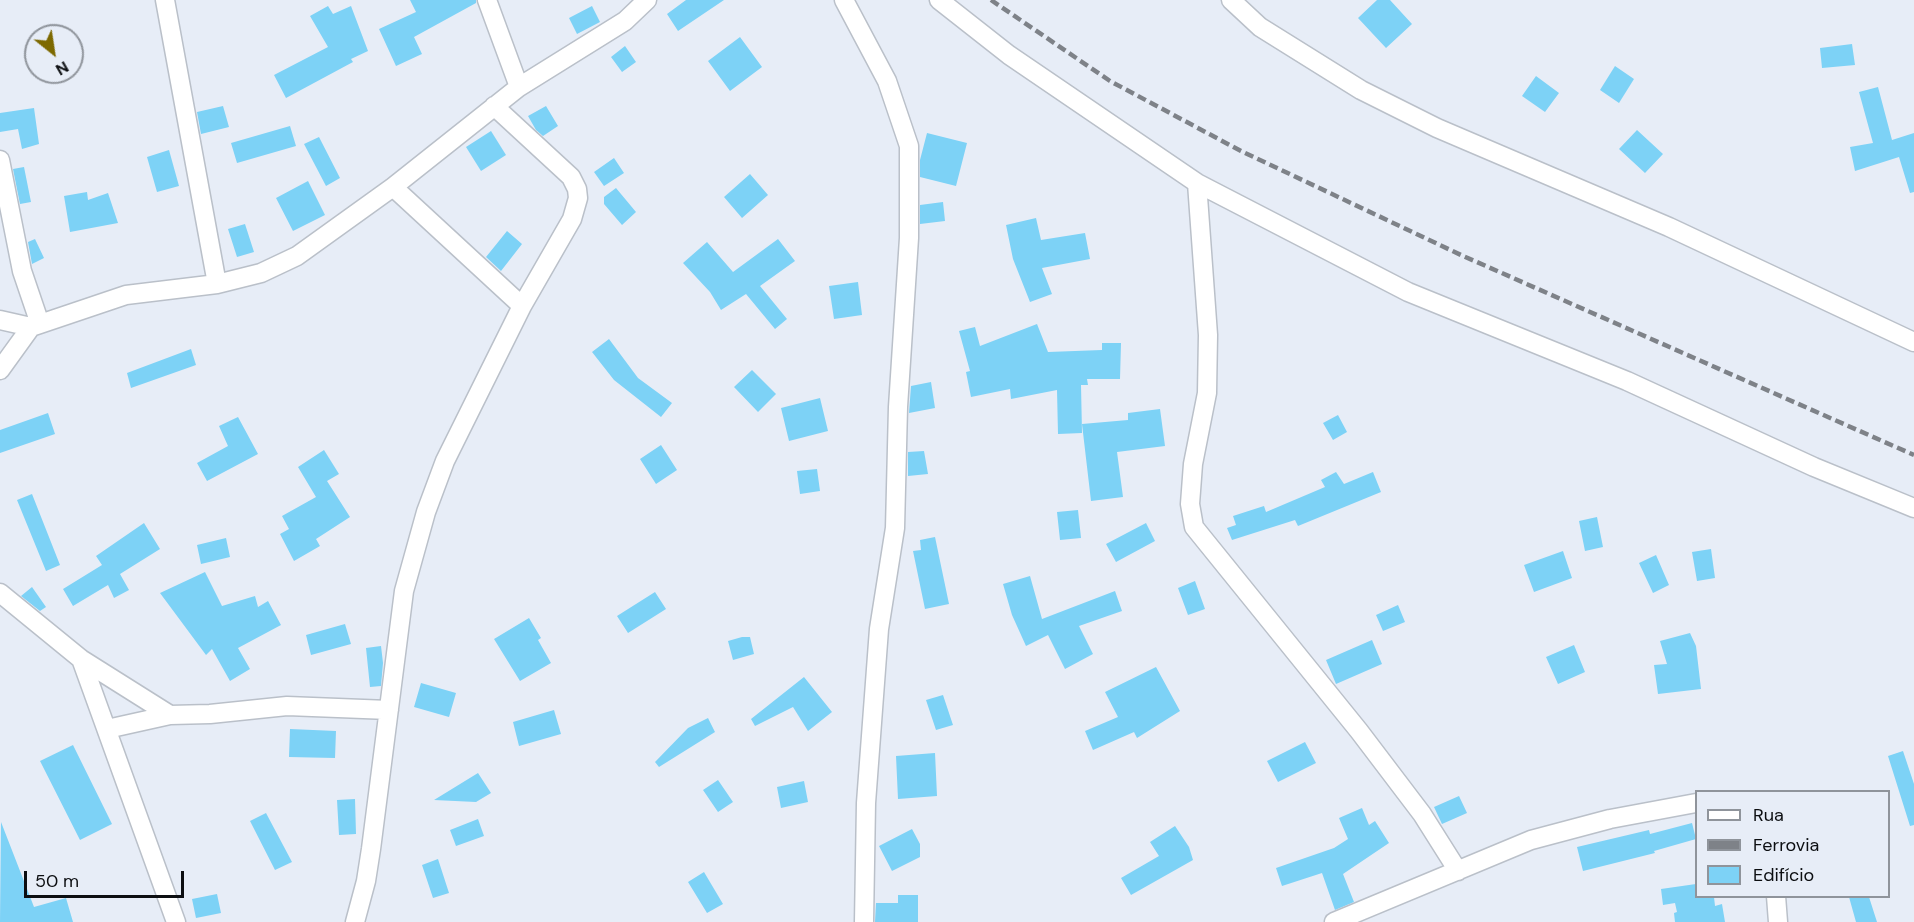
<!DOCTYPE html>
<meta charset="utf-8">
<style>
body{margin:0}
#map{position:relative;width:1914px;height:922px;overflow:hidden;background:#e7edf7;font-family:"DM Sans",sans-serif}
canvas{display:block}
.legend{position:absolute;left:1695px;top:790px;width:195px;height:108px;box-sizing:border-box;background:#e7edf7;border:2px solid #8f949b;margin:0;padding:8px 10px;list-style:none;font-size:18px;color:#0c0e11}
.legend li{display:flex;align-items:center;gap:12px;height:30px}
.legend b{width:30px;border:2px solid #8f949b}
.north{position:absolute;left:24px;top:24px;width:60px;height:60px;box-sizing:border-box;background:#e7edf7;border:2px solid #8f949b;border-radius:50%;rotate:150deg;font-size:16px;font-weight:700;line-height:24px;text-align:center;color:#0c0e11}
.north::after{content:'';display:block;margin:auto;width:21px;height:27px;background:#7d6900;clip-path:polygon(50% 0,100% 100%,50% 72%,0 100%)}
.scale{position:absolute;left:24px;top:871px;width:160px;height:27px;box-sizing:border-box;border:3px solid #0c0e11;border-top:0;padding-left:8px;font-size:18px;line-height:21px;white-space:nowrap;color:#0c0e11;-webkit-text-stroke:4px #e7edf7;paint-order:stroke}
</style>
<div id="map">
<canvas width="1914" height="922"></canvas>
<ul class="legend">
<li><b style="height:8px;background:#fff"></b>Rua</li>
<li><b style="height:8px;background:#7e8288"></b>Ferrovia</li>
<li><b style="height:16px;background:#7dd2f6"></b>Edifício</li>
</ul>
<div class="north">N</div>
<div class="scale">50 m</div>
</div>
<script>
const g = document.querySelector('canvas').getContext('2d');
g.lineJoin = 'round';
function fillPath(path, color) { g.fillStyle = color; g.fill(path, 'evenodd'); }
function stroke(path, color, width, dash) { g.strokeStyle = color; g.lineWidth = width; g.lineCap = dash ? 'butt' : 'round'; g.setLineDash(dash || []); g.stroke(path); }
const building = new Path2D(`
 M410,0h66v3l-62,34 8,17 -26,12 -17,-37 37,-17z
 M686,0h38l-46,31 -11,-17z
 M1377,0h13l22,24 -26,24 -28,-30z
 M328,6l5,8 18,-8 17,45 -17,8 2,3 -67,36 -12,-23 54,-28 -18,-31z
 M592,6l8,16 -23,12 -8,-16z
 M740,37l22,30 -32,24 -22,-30z
 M1852,44l3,21 -33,3 -2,-20z
 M625,46l11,16 -14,10 -11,-15z
 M1615,66l19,13 -15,24 -19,-13z
 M1536,76l23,17 -14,19 -23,-16z
 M1878,87l14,53 22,-7v59l-4,1 -11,-36 -44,14 -5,-24 23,-4 -14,-51z
 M223,106l6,21 -28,7 -4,-22z
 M546,106l12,20 -15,10 -7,-6 -8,-14z
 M34,108l5,36 -17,5 -4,-20 -18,3v-19z
 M290,126l6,20 -59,17 -6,-20z
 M1637,130l26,24 -18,19 -26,-24z
 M491,131l15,24 -25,16 -15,-24z
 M927,133l40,10 -11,43 -36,-9v-17z
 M319,137l21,41 -14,8 -22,-42z
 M169,150l10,36 -22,6 -10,-35z
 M614,158l10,15 -20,13 -10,-14z
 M24,167l7,35 -11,2 -7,-35z
 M750,174l18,21 -26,23 -18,-21z
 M308,181l17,34 -32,16 -17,-33z
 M616,188l20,24 -14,13 -18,-21v-7z
 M87,192l1,8 20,-7 10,30 -48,9 -6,-36z
 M943,202l2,19 -25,3v-19z
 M1036,218l5,22 44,-7 5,26 -48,9 10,26 -22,8 -17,-43 -7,-34z
 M245,224l9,28 -17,5 -9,-28z
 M507,231l15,13 -21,27 -15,-14z
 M35,239l9,19 -12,6 -4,-22z
 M778,239l17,22 -35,25 27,33 -12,10 -29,-35 -25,16 -11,-18 -27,-29 24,-21 26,30z
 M858,282l4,33 -28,4 -5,-33z
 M1037,324l11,28 54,-2v-7h19l-1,36h-33l1,6h-7l1,48 -24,1 -1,-44 -46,9 -1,-10 -39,8 -5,-25 4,-1 -11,-40 16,-4 5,19z
 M609,339l29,39 34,25 -11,14 -47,-37 -22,-28z
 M191,349l5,16 -65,23 -4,-15z
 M752,370l24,24 -18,18 -24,-25z
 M931,382l4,26 -26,5 2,-27z
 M820,398l8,33 -39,10 -8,-33z
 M1160,409l5,37 -48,6 6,45 -32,4 -9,-77 46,-4v-7z
 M48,413l7,21 -55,19v-23z
 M1338,415l9,17 -14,8 -10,-17z
 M238,417l20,37 -51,27 -10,-18 31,-17 -9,-20z
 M661,445l16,25 -21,14 -16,-25z
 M324,450l15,24 -12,7 23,36 -34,22 4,7 -26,15 -14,-27 9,-5 -7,-13 34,-19 -18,-30z
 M924,451l4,23 -20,2v-24z
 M817,469l3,22 -20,3 -3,-23z
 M1336,472l8,12 29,-12 8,20 -83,34 -3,-6 -63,20 -5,-12 9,-3 -3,-9 31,-10 2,6 59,-25 -4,-7z
 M32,494l28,71 -14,6 -29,-71z
 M1078,510l3,28 -21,2 -3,-28z
 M1597,517l6,30 -18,4 -6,-30z
 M144,523l16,26 -40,25 9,16 -15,8 -6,-13 -35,21 -10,-17 39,-24 -6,-9z
 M1146,523l9,18 -39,21 -10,-18z
 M935,537l14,67 -24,5 -12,-58 8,-1 -1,-10z
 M226,538l4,19 -29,7 -4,-19z
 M1711,549l4,29 -18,3 -5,-29z
 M1563,551l9,27 -38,14 -10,-27z
 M1656,555l13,30 -16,8 -14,-30z
 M205,572l17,34 33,-10 3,11 10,-6 13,24 -43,23 12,21 -20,12 -18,-32 -6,6 -46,-62z
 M1030,576l12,43 73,-28 7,20 -43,15 14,28 -28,15 -17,-34 -22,11 -14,-31 -9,-31z
 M1195,581l10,28 -17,6 -10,-27z
 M32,587l14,20 -6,4 -19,-15z
 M655,592l11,17 -38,24 -11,-17z
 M1398,605l7,17 -22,9 -7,-16z
 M529,618l12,20 -3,2 13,23 -31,18 -26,-42z
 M345,624l6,20 -40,11 -5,-20z
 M1690,633l6,13 5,43 -43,5 -4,-29 13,-1 -7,-23z
 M742,637h8l4,17 -21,6 -5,-19z
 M1372,640l10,24 -46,20 -10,-24z
 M1574,645l11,27 -27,12 -12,-27z
 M381,646l2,17 -2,23 -11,1 -4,-39z
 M1156,667l24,44 -43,27 -3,-6 -41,18 -8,-19 33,-14 -13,-25z
 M804,677l28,35 -24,19 -15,-24 -38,19 -4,-7z
 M421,683l35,10 -7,24 -35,-10z
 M943,695l10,30 -17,5 -10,-30z
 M554,710l7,24 -42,12 -6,-24z
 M708,718l7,14 -56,35 -4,-5 33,-34z
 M290,729l46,2 -1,27 -46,-1z
 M1305,742l11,21 -38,19 -11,-21z
 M73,745l39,79 -32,16 -40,-79z
 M1903,751l11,33v41l-4,1 -22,-70z
 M935,753l2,43 -39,3 -2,-43z
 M478,773l13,20 -15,9 -42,-2z
 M718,780l15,22 -15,10 -15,-22z
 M804,781l4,21 -27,6 -4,-21z
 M1459,796l8,17 -25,11 -8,-17z
 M355,799l1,35 -17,1 -2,-35z
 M1362,808l7,17 6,-4 14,22 -46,31 11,28 -19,8 -13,-37 -40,13 -6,-18 58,-20 14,-9 -9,-21z
 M266,813l26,49 -17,8 -25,-49z
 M478,819l6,17 -28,10 -6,-16z
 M1,822l33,85 32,-9 7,24h-73z
 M1692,823l4,16 -42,12 1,2 -72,18 -6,-24 72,-17 1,4z
 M1175,826l14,21 4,13 -62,35 -10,-17 38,-22 -9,-14z
 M912,829l8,15v13l-28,14 -13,-25z
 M438,859l11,34 -16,5 -11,-33z
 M704,872l19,32 -16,9 -19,-31z
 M1696,884v13h18l1,9 7,-2 3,18h-50l-1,-9 3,-1 -2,-9 -12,2 -2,-16z
 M217,894l4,19 -25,5 -4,-19z
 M898,895h20v27h-43l1,-19h22z
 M1849,897h20l8,25h-21z`);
const street = new Path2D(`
 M165,0l52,284
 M487,0l32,87
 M844,0l43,81 22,65v92l-11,169 -3,121 -16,101 -13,174 -2,119
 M939,0l70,55 188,128 211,109 219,89 187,86 100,41
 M1231,0l29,27 101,63 76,38 232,99 245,115
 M0,160l22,111 18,53
 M1197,183l11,152 -1,58 -14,71 -3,40 4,23 165,204 63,83 36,57
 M393,187l129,119
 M0,320l31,7
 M0,370l31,-43 9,-3 86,-29 91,-11 44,-11 36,-17 96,-69 126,-100 106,-66 22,-21
 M0,593l81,66 89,56 40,-1 77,-8 102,4
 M81,659l95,263
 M107,729l63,-14
 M1776,896l2,26
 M355,922l11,-41 5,-32 33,-258 22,-79 19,-51 77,-155 50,-87 6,-21 -1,-9 -6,-12 -77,-71
 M1334,922l197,-82 79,-21 86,-16`);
const rail = new Path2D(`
 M991,0l119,81 131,70 220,104 453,200`);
fillPath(building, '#7dd2f6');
stroke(street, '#bac0c9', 21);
stroke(street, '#fff', 18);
stroke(rail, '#7e8288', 4.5, [9, 4.5]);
</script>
